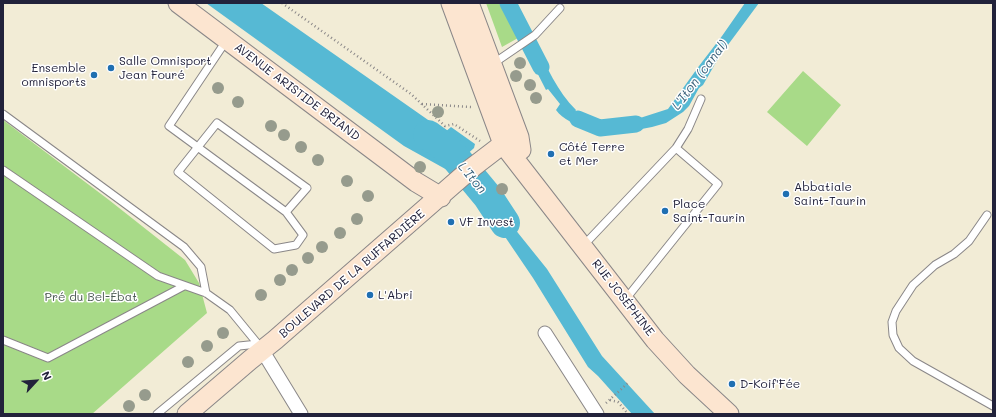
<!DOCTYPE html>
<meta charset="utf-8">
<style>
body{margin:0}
#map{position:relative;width:996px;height:417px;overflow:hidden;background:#f2ecd6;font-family:Mali,sans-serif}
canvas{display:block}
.frame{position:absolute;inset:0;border:4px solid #22223b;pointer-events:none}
.north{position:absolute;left:16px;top:361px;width:40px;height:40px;-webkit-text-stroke:3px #fff;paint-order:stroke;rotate:64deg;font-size:11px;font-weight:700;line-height:16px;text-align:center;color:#22223b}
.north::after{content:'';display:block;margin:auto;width:14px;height:18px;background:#22223b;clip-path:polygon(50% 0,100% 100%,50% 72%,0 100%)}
</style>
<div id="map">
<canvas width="996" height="417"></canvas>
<div class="frame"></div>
<div class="north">N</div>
</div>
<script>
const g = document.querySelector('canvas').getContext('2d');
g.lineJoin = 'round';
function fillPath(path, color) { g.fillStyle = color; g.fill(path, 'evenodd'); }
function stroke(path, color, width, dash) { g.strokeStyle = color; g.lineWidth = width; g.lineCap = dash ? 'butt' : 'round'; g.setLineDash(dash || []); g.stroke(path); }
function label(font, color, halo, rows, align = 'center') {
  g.font = font + ' Mali,sans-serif'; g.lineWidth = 3; g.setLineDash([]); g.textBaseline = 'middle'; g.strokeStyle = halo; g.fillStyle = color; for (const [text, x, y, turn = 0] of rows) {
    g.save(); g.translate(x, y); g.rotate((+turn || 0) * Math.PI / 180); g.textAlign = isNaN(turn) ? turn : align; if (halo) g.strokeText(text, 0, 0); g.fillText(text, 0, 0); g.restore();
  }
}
const green = new Path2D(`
 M486,3h14l18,35 -16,9z
 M803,71l38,34 -34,41 -40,-34z
 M3,120l106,80 76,60 14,23 8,30 -115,101h-89z`);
const water = new Path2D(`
 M206,3h55l170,119 13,11 7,-6 24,17 -1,4 -25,23 -45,-25z
 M502,3h14l14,28 -10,6z
 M745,3h14l-40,54 -16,28 -4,3 -10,18 -6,6 -17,11 -14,4 -26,5 -16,1 7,-13 23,-2 28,-9 31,-43 23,-30z
 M535,43c12,24 22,48 41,67l-1,2 15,7 14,1 -7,14 -8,-6 -2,2c-10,-5 -25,-11 -31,-20l4,-6 -12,-15 -2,1 -21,-41z
 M487,185l19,33 41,51 55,87 53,58h-23l-34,-38 -10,-9 -55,-89 -57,-84z`);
const canal = new Path2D(`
 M508,3l33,64
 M578,119l22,9 36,-4`);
const river = new Path2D(`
 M428,135l21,15 39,47 17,26`);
const path = new Path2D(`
 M282,3l129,91 34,32 9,-2 26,17
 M422,104l49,3
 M610,400l8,2 10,12
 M606,403l22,-20`);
const lane = new Path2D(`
 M226,41l-57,85 117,86 21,-24 -90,-65 -39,49 96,77 22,-4 7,-10 -17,-23
 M494,63l41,-28 25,-27
 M3,114l181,133 17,20 5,26
 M676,148l12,-19 13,-30
 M3,170l155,106 48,17 24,17 32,39
 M987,215l-18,26 -15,13 -19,11 -22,20 -17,26 -4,11 1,13 6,13 14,13 80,45
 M583,246l93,-98 42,36 -93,116
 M3,340l45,18 136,-72
 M157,414l82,-68 19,-2`);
const street = new Path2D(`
 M545,333l52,81
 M262,350l39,64`);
const secondary = new Path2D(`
 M178,3l238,179 25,15
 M451,3l52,141 152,196 32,35 42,39
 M469,3l50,134 2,13
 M187,414l63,-54 25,-20 198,-173 30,-23 16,-7`);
const trees = [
 [520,63],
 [516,76],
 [530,85],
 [218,88],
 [536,98],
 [238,102],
 [438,112],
 [271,126],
 [284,135],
 [301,147],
 [318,160],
 [420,167],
 [347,181],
 [502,189],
 [368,196],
 [357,219],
 [340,233],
 [322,247],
 [308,258],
 [292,270],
 [280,280],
 [261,295],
 [223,333],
 [207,346],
 [188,362],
 [145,395],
 [129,406]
];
const markers = [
 [111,68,4,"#1f6fb2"],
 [94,75,4,"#1f6fb2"],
 [551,154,4,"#1f6fb2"],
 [786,194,4,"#1f6fb2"],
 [665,211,4,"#1f6fb2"],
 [451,222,4,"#1f6fb2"],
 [370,295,4,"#1f6fb2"],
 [732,384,4,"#1f6fb2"]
];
const poiNames = [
 ["Salle Omnisport",119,61],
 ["Jean Fouré",119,75],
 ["Ensemble",86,68,"right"],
 ["omnisports",86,82,"right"],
 ["Côté Terre",559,147],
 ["et Mer",559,161],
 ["Abbatiale",794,187],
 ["Saint-Taurin",794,201],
 ["Place",673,204],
 ["Saint-Taurin",673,218],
 ["VF Invest",459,222],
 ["L'Abri",378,295],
 ["D-Koif'Fée",740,384]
];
const streetNames = [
 ["AVENUE ARISTIDE BRIAND",297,92,37],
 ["BOULEVARD DE LA BUFFARDIÈRE",352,274,-41],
 ["RUE JOSÉPHINE",623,298,52]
];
const parkNames = [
 ["Pré du Bel-Ébat",91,297]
];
const waterNames = [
 ["L'Iton (canal)",700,75,-53],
 ["L'Iton",472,178,50]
];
fillPath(green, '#a8da88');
fillPath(water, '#56b9d4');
stroke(canal, '#56b9d4', 17);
stroke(river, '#56b9d4', 30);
stroke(lane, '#8a8788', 9);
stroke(street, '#8a8788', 15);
stroke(secondary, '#8a8788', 21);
stroke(path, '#8a8788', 2.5, [1, 3]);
stroke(lane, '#fff', 7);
stroke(street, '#fff', 13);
stroke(secondary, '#fce5d0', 19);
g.fillStyle = '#969b8d';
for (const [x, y] of trees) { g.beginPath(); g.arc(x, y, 6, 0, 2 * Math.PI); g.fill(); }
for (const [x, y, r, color] of markers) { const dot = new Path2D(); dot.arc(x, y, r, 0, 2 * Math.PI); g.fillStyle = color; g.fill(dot); stroke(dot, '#fff', 1.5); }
label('12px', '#22223b', '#fff', poiNames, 'left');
label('12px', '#22223b', '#fff', streetNames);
label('12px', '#4a5952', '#fff', parkNames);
label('italic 13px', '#375e78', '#fff', waterNames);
</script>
